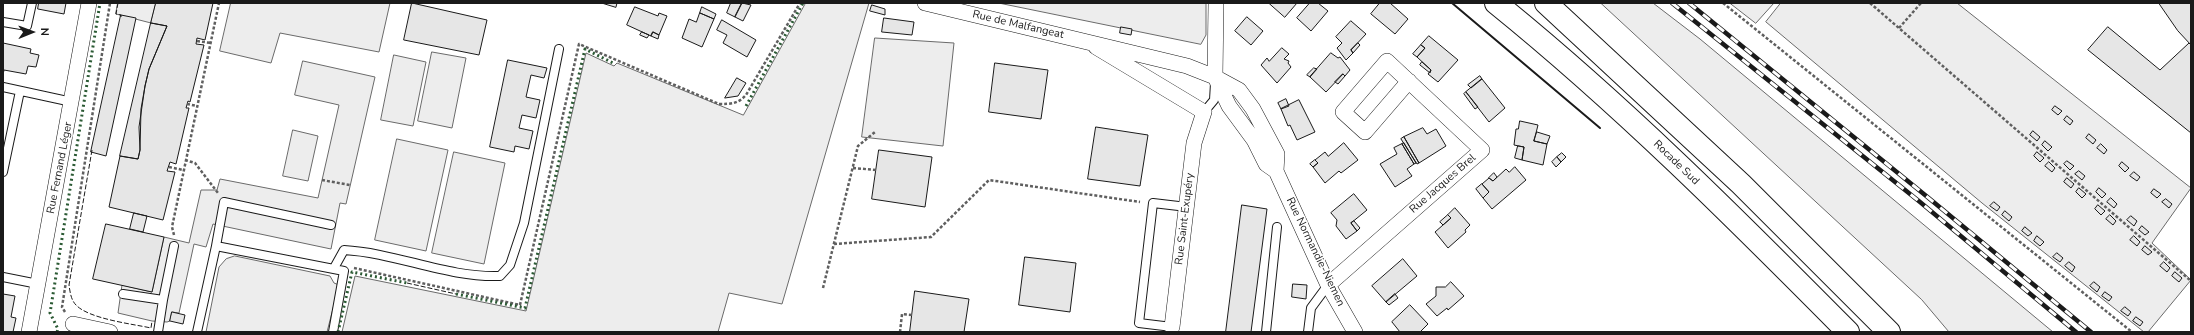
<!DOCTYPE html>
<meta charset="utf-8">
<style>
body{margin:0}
#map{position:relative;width:2194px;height:335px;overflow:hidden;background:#fff;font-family:"Nunito Sans",sans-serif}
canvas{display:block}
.frame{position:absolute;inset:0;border:4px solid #1a1a1a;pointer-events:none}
.north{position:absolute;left:12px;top:12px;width:40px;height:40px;-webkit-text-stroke:3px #fff;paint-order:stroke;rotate:89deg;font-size:11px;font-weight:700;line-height:16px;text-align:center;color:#1a1a1a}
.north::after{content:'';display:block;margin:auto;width:14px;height:18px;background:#1a1a1a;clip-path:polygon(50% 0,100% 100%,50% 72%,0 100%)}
</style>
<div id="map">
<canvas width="2194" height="335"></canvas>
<div class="frame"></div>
<div class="north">N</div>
</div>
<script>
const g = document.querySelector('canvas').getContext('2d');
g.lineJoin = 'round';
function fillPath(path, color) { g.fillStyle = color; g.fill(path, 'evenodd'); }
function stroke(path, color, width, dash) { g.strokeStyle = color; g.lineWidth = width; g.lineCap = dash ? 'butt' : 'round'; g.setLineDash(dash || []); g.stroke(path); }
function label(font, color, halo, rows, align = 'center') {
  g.font = font + ' "Nunito Sans",sans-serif'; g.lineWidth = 3; g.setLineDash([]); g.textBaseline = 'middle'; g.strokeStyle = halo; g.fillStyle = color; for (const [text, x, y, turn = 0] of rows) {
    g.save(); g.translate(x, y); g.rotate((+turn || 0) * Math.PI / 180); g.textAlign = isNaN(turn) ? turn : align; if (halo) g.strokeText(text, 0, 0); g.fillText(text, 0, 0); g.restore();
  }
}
const built = new Path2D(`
 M118,3h38l-5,20 -35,-9z
 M231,3h159l-11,49 -99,-19 -9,30 -51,-12z
 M806,3h63l-87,301 -53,-11 -11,39h-376l13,-56 171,35 60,-258 28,13 3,-3 126,52z
 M999,3h207v32l-5,9z
 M1601,3h52l47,36 353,293h-104l-27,-32z
 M1730,3h44l-18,20z
 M1781,3h176l234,185 -39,55 39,37 -43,52h-4l-162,-129 -216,-181z
 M875,38l79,5 -11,103 -81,-9z
 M432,52l34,6 -14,70 -34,-7z
 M394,55l32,7 -13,64 -32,-6z
 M303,61l72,16 -29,127 -6,-1 -9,46 -118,-25 -7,23 -12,-3 -15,69 -7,-1 -2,9 -3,1 -15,-1 -34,-8 4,-28 30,7 12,-55 25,6 12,-53h16l3,-11 98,19 21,-93 -44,-10z
 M293,130l25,6 -10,45 -25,-5z
 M397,139l51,11 -22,101 -51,-11z
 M454,152l51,11 -21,101 -52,-11z
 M235,256l95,20 4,7 5,2 -12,47h-121l13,-65 7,-8z`);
const building = new Path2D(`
 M39,3h27l-2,11 -26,-5z
 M156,3h57l-8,37 -8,-2 -1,6 8,1 -14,57 -2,-1 -2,7h3l-13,56 -6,-2 -3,9 8,1 -12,48 -54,-13 11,-51 18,3 2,-9 -1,-23 6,-41 4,-17 18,-43 -16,-3z
 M412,3l75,17 -8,35 -75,-15z
 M602,3h15l-1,4z
 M731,3h11l-7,14 -8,-4z
 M742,3l9,2 -8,16 -8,-4z
 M1269,3h28l-12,14z
 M1310,3h8l10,8 -17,20 -14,-13z
 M1380,3h10l18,16 -13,15 -24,-20z
 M2159,3h32v42l-13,-14z
 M872,5l13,4v6l-15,-4z
 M635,7l23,9 1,-3 8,3 -8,19 -6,-3 -2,4 -24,-11z
 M702,7l14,7 -2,5 -14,-6z
 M700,13l14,6 -12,28 -20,-9 7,-19 7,3z
 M121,15l15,3 -30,138 -15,-4z
 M1247,17l16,14 -12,14 -16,-14z
 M884,18l30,4 -2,13 -30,-3z
 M722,20l34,20 -9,17 -24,-14 4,-8 -10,-5z
 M1351,21l15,13 -15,16 2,3 -7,7 -9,-12 5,-5 -6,-6z
 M151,23l16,3 -18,43 -4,17 -4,23 -1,41 -2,9 -18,-3z
 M1121,27l11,2 -1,6 -11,-2z
 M2108,27l52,43 29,-27 2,2v88l-103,-83z
 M642,32l7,3 -2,3 -7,-3z
 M653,32l6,3 -1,4 -7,-3z
 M1429,36l29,24 -20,22 -10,-8 3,-4 -14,-13 8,-9 -4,-3z
 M3,43l28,6 -1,4 9,2 -3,12 -8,-1 -2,8 -22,-4 -1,5z
 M1358,43l2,2 -7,8 -2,-3z
 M1421,45l4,3 -8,9 -4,-3z
 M1282,48l7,6 -5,5 5,2 -1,2 3,4 -14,16 -16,-18 6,-7 2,3z
 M1331,53l7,5 2,-1 10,13 -5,6 -2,-2 -17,18 -16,-15z
 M508,60l39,8 -3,10 -13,-3 -5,22 14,3 -4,18 -14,-3 -3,13 14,3 -4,18 -14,-3 -1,6 -24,-5z
 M1422,62l9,8 -1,3 -10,-8z
 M995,63l53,7 -7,49 -52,-7z
 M1314,68l3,1 -7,8 -3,-2z
 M1343,74l2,2 -7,8 -3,-2z
 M1480,76l2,3 -11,9 -3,-3z
 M737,78l9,5 -8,13 -13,2z
 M1482,79l23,29 -16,14 -23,-30z
 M1466,92l12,15 -3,2 -11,-15z
 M1286,99l3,7 -8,3 -3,-6z
 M1299,100l16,32 -18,8 -7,-15 -2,1 -7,-17z
 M2055,106l7,5 -4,4 -6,-5z
 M2067,116l6,5 -3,4 -6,-5z
 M1520,121l18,4 -4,16 13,3 -4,21 -21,-5 2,-13 -10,-2 2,-16h2z
 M1096,127l52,8 -8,51 -52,-7z
 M1423,128l4,6 9,-5 10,17 -27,17 -15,-26z
 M2033,131l7,6 -3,4 -7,-6z
 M1537,132l13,4 -3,8 -13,-3z
 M2089,134l7,6 -3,4 -7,-6z
 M1404,137l15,26 -2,1 -16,-25z
 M2045,141l7,6 -4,4 -6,-6z
 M1344,143l14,17 -17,13 -2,-2 -14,12 -12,-16 5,-4 -3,-3 10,-8 3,4z
 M1404,143l12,20 -2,1 -12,-20z
 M1402,144l12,20 -7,5 5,7 -17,11 -15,-23 17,-10 -3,-6z
 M2101,144l6,6 -3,4 -7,-6z
 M1518,146l6,1 -2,13 -7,-2z
 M879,150l53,7 -7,50 -53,-8z
 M2037,152l7,6 -4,4 -6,-6z
 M1562,153l4,4 -5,5 -4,-5z
 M1557,157l4,5 -5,5 -4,-5z
 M1315,160l3,3 -5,4 -3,-3z
 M2067,161l7,5 -4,4 -6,-6z
 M2049,162l6,6 -3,4 -7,-6z
 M2122,162l7,6 -4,4 -6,-6z
 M1515,167l11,13 -34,29 -9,-11 6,-6 -7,-8 7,-6 4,3 13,-12 3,3z
 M2079,171l6,5 -3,4 -7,-6z
 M2134,172l6,5 -3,4 -7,-5z
 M1494,173l3,4 -4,4 -4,-3z
 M2067,178l7,6 -3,4 -7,-6z
 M1482,184l7,8 -6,6 -7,-9z
 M2079,188l7,6 -4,4 -6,-6z
 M2099,188l7,6 -4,4 -6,-6z
 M2154,189l7,5 -4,4 -6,-5z
 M1354,194l13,16 -16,13 6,8 -11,8 -10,-13 1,-6 -6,-7z
 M2111,198l6,6 -3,4 -7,-6z
 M2166,199l6,5 -3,4 -7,-6z
 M1994,202l6,5 -3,4 -7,-5z
 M1242,205l25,4 -16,123h-25z
 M2098,205l7,6 -4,4 -6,-6z
 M1455,208l15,17 -5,5 1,2 -18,16 -13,-16 16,-14 -3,-3z
 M2005,211l7,6 -3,4 -7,-6z
 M134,213l13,3 -4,16 -13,-3z
 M1448,215l3,3 -8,7 -3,-3z
 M2110,215l6,6 -3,4 -7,-6z
 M2131,216l6,5 -3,5 -7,-6z
 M1354,221l6,7 -3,3 -6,-8z
 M106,224l58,13 -12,55 -59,-13z
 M2142,226l7,6 -4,3 -6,-5z
 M2025,227l7,6 -4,3 -6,-5z
 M2037,236l7,6 -4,4 -6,-5z
 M2134,236l6,6 -3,4 -7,-6z
 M2145,246l7,6 -4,3 -6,-5z
 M2057,253l6,5 -3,4 -7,-5z
 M1025,257l51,6 -6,49 -51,-7z
 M1403,259l14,17 -31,26 -14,-16z
 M2069,262l6,5 -3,5 -7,-6z
 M2164,262l6,6 -3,4 -7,-6z
 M2175,272l7,6 -3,4 -7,-6z
 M1451,282l13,14 -16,14 -1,-2 -10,8 -11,-12 10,-8v-9h9z
 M2094,282l6,5 -3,5 -7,-6z
 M1293,284l14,1 -1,14 -14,-2z
 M915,291l54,8 -5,33h-54z
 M2105,292l7,5 -3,4 -7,-5z
 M3,294l12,2 -4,21 5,1 -3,14h-10z
 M1395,294l3,4 -9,7 -3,-3z
 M1410,305l18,19 -8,8h-20l-8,-10z
 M2125,307l6,5 -3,4 -7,-5z
 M172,312l13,3 -2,9 -13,-3z
 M2136,317l7,5 -3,4 -7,-5z`);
const path = new Path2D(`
 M1723,3l409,329
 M1870,3l321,278
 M1899,28l22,-25
 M197,41l14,2
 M187,104l10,2
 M185,160l10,3 23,30
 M169,167l14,3
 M853,168l23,2
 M322,180l28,5
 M174,235l-2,-8 47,-224
 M834,244l97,-7 58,-57 151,22
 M354,268l166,37 59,-261 140,60c12,0 19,0 27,-9l54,-92
 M823,288l35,-142 17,-14
 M65,312l-3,-5 48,-304
 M900,332l2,-18 10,1`);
const lane = new Path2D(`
 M3,22l24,4 5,-23
 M3,87l69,15
 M1204,112l10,-12 1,-17
 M3,172l17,-81
 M216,246l8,-44 107,23
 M334,268l10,-18c53,3 103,28 156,26l10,-11 14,-42 35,-174
 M3,277l35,7
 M123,294l40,6
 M1172,327l-33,-4 14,-120 34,4
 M158,332l5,-32 11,-54
 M197,332l19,-86 128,25 -11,61
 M1266,332l11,-105
 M1308,332l3,-24 17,-23`);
const street = new Path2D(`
 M925,3l262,63 28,11 24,13 14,19 24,45 -1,17 52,114 27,47
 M1216,3l-1,74 14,29 25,34 12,24 10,7
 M1096,47l108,65 -10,31 -22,184
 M1328,285l154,-135 -95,-89 -44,51 22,20 44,-51
 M73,324l37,8
 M29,332l60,-329`);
const highway = new Path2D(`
 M1496,3c125,101 239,215 352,329
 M1546,3l195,181 148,148`);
const rail = new Path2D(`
 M1672,3l248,199 156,130
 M1689,3l236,192 166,137`);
const hedge = new Path2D(`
 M746,106l57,-103
 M456,294l69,14 60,-259 30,15
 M57,332l1,-3 -8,-16 50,-310
 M338,332l14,-60 55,11`);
const fence = new Path2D(`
 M118,3l-2,11 5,1v2
 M92,150l-23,135c1,7 2,15 7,20 13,14 57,19 75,23l1,-7
 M407,283l49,11`);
const wall = new Path2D(`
 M1452,3l148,125`);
const streetNames = [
 ["Rue de Malfangeat",1018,25,13],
 ["Rocade Sud",1676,163,44],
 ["Rue Fernand Léger",60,168,-79],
 ["Rue Jacques Brel",1443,184,-41],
 ["Rue Saint-Exupéry",1185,219,-83],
 ["Rue Normandie-Niemen",1315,252,64]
];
fillPath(built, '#ededed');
stroke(built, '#6a6a6a', 1);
fillPath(building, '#e6e6e6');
stroke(building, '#1a1a1a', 1);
stroke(lane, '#1a1a1a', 10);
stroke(street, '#1a1a1a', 16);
stroke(highway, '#1a1a1a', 24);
stroke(path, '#5f5f5f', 2.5, [3, 2]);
stroke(lane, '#fff', 8);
stroke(street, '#fff', 15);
stroke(highway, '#fff', 22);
stroke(rail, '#1a1a1a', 4.5);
stroke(rail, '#fff', 3, [9]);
stroke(hedge, '#2b5a34', 3, [2, 3]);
stroke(fence, '#1a1a1a', 1, [5, 2]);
stroke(wall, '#1a1a1a', 2);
label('11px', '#1a1a1a', '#fff', streetNames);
</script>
